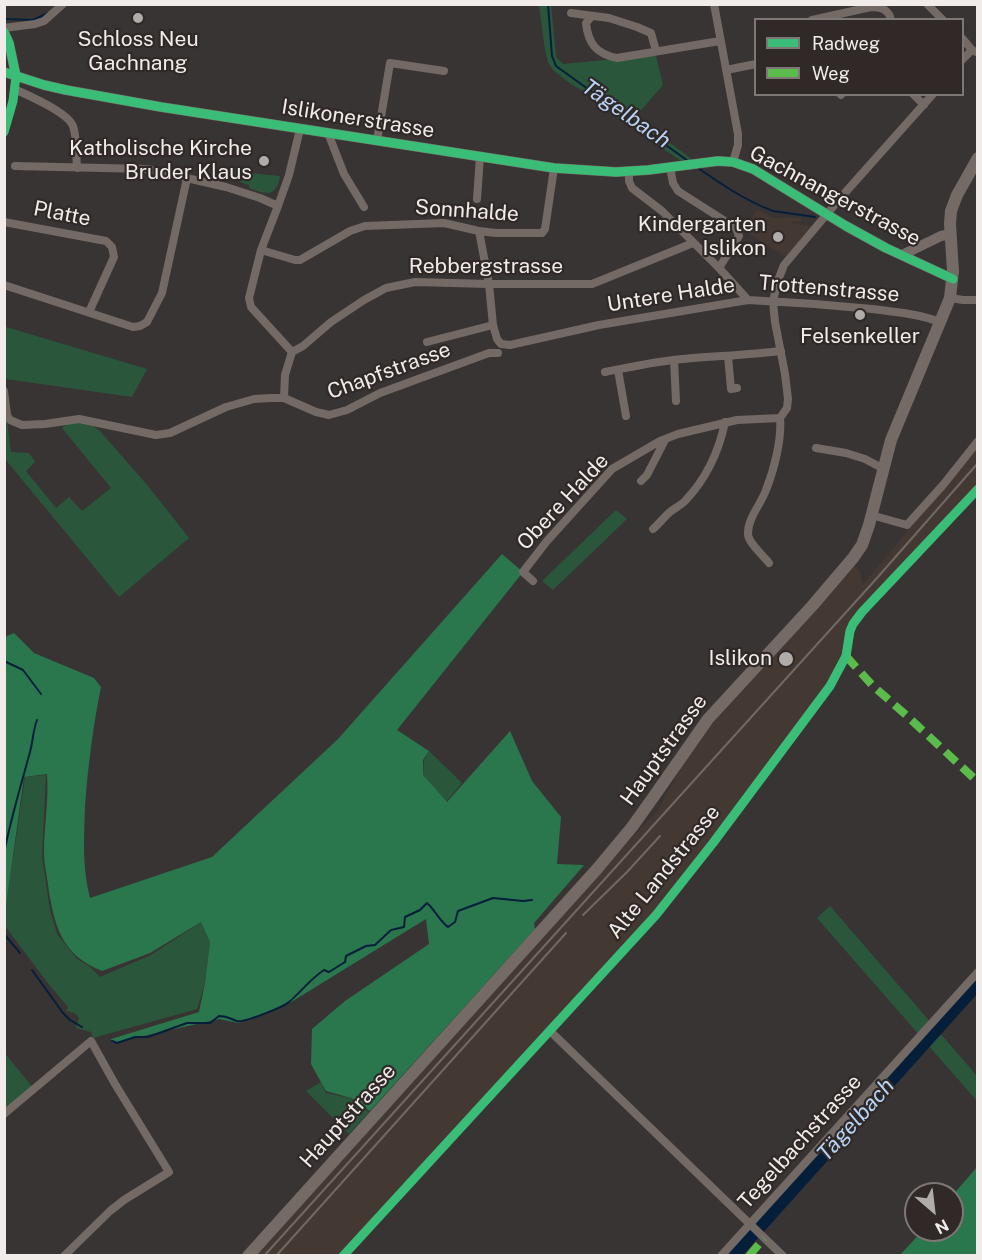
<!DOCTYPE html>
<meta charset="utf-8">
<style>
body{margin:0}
#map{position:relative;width:982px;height:1260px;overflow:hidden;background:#383433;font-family:"Public Sans",sans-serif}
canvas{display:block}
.frame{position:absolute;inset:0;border:6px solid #f1ecea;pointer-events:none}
.legend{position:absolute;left:754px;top:18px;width:210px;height:78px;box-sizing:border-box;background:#302927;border:2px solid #7d7775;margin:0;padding:8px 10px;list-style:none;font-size:18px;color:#f1ecea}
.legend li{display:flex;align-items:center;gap:12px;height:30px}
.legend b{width:30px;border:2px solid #7d7775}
.north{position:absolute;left:904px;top:1182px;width:60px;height:60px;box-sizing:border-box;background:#302927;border:2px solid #7d7775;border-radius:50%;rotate:152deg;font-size:16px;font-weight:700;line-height:24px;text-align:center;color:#f1ecea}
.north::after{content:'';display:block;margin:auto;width:21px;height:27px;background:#b0acaa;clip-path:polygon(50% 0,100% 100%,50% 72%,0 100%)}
</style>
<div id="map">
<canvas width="982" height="1260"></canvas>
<div class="frame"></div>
<ul class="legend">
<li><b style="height:8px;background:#3abd76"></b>Radweg</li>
<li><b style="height:8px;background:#5cbc4b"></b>Weg</li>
</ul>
<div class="north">N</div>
</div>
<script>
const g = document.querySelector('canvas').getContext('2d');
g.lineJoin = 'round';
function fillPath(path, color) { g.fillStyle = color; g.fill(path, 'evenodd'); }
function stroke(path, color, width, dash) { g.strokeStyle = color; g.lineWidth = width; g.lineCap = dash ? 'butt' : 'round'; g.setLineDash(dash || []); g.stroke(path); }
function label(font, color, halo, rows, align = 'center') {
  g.font = font + ' "Public Sans",sans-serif'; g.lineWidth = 4.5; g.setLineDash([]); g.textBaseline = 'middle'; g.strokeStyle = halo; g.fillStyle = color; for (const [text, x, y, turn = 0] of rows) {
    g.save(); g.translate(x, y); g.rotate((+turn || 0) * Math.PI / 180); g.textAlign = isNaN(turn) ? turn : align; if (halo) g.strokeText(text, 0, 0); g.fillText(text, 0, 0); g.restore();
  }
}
const built = new Path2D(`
 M757,209l16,9h28v4l-9,-1 -1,2 20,3 -25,31 -41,-26z
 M977,441v48l-124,135 -7,32 -16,30 -174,229 -313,340 -87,1 367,-409 35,-37 27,-50 26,-35 28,-32 47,-52 34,-34 34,-41 6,6 3,12 44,-52v-7z`);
const green = new Path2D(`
 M539,5h12l5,52 7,7 53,-5 39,-7 8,33 -27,31 -63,-45 124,92 -11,1 -39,-26 -17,-13 -14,-8 -31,-25 -14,-8 -18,-14 -5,-8 -3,-12z
 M230,166l19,7 31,3c-3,21 -14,19 -31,12v-3l-21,-7z
 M6,327l141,42 -15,28 -126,-18z
 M4,398l7,54 18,1 6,9 -9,9 30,37 13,-11 13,14 29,-23 -49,-60 7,-6h18l12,8 49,56 41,52 -70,59 -114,-138z
 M616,510l11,9 -74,71 -11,-9z
 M429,751l33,32 -16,19 -23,-27 1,-15z
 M46,775l-4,81 8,54 7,24 20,25 12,7 11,11 51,-22 50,-33 9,20 -5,41 -8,26 -104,29 -2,-6 -15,-4 3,-10 -4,-5 -9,-2 2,-4 -21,-25 -42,-56v-14l20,-135z
 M830,906l147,170v25l-160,-183z
 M4,1052l29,36 -29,24z
 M321,1082l5,11 24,5 19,14 -20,22 -43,-43z`);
const forest = new Path2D(`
 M502,554l21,18 -126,158 32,21 -6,9v15l24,27 63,-71 22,50 29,36 -4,47 27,1 -50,58 1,6 -165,182 -19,-13 -25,-7 -15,-27 1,-35 33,-28 84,-57 -3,-25 -138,85 -50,19 -19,-4 -107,24 -1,-4 88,-27 6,-29 5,-41 -9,-20 -51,31 -48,18c-41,-16 -48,-46 -54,-86 -1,-10 -4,-21 -4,-32 0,-26 5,-53 3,-79l-23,3 -19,136v-276l9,-4 20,20 60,25 7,9c-8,39 -13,79 -16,119 -1,32 -3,60 5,92l122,-41 126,-118z
 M977,1167v88h-77l23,-25h29v-34z`);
const stream = new Path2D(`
 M548,4l4,52 4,10 132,95
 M4,19l29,1 15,-7
 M698,168c23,16 48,33 75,43l42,6
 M4,661l19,9 18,24
 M4,853c7,-35 17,-68 26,-101 3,-11 3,-22 7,-32
 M4,934l16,19
 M32,970l31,43 7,7 12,7
 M112,1041l5,2 18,-6h13l39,-14h23l9,-7c10,0 11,3 18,5 7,2 46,-14 52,-19 13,-11 20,-22 35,-32l5,2 16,-10 1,-6 20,-10 9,-1 16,-15 13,-3 1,-10 15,-7 7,-7c8,7 12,17 21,24l7,-5 3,-11 35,-13 30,3 9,-1`);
const river = new Path2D(`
 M734,1256l244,-272`);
const street = new Path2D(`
 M714,4l24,130v11l-5,17
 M927,4l16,16
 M571,13l38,5 28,9 14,6 5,18
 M592,16l-6,7c2,20 10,31 31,35l103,-17
 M812,20l59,-13c9,0 18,2 20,13
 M4,28l31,-4 9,-3 19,-17
 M962,38l10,12 6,3
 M962,60l10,-10
 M726,70l30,-6
 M14,89c14,6 54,24 59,37 4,11 3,30 4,42
 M840,94l1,1
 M913,94l11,11
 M4,132l9,-31 3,-25
 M328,133l16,41 20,33
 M377,141l13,-78 54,8
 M15,166l132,3 79,18 34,11 18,8 11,-31 11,-46
 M670,167l3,16 5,8 58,37 3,8 -20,32
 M629,171v10l3,7 30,23 57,57 29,32c42,2 83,5 124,9 23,3 47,5 68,13
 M477,199l3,-43
 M278,206l-17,44 -12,48 2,9 41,45 -7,23 -1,23
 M4,222l102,19 6,6 2,10 -25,55
 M479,231l10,53 4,41 4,14 4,5 9,1 89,-20 149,-25
 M261,250l34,10h5l50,-29 15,-5 79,-3 35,8 17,2h46l3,-4 9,-61
 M4,285l129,42 7,-1 7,-4 15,-29 25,-115
 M950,298l13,2h15
 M427,342l66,-17
 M292,352l11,-6 28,-24 33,-22 22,-12 29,-6 74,2h103l101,-41
 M728,356l3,33 6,-1
 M674,360l2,41
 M618,370l8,46
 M605,372c26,-5 52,-11 78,-13 33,-3 65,-4 98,-8
 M4,391l3,24 3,5 12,5 23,-1 34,-5 77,16 14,-2 56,-26 28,-8 18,-1h12l32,14 13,3 18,-5 33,-17 109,-40h9
 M780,418l7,-10 1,-9 -3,-25 -10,-52 -2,-20 4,-19 7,-18 59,-70 90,-101
 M816,448l30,5 19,6 17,9
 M641,481l6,-6 18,-35
 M871,515l36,10 36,-40 35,-44
 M653,529c6,-5 11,-12 17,-17 5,-4 11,-7 15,-11 21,-22 34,-50 40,-79
 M769,563c-5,-7 -22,-21 -21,-30 0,-15 13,-29 18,-43 8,-20 16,-51 14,-72
 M533,581l-10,-9 24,-31 65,-72 48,-28 18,-7 59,-14 43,-2
 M550,1031l233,225
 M4,1114l87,-73 24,43 54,88 -45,28 -14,11 -46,45
 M343,1256l313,-341 57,-72 117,-157 16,-30 4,-25 3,-7 9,-12 116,-123
 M721,1256l257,-284`);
const secondary = new Path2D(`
 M4,32l5,11 7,33
 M4,72l40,13 22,5 95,17 393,61 62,4 32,-2 70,-9 15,1 20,7 93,57 40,22 67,31
 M902,255l39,-19 10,-2`);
const primary = new Path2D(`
 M248,1256l349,-387 35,-42 20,-28 56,-80 105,-114 40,-47 9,-13 7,-20 22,-85 59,-142 3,-27 -3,-47 1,-13 6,-16 21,-37`);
const rail = new Path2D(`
 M583,915l44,-43 33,-36
 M264,1256l613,-678 101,-115
 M276,1256l290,-323`);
const quiet = new Path2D(`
 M846,656l26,29 34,30 72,67
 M749,1256l15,-18`);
const cycleway = new Path2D(`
 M4,32l5,11 7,33 -3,25 -9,31
 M4,72l40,13 22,5 95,17 393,61 62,4 32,-2 70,-9 15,1 20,7 93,57 40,22 67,31
 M343,1256l313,-341 57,-72 117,-157 16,-30 4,-25 3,-7 9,-12 116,-123`);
const markers = [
 [138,18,6,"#b0acaa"],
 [264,161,6,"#b0acaa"],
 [778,237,6,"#b0acaa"],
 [860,315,6,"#b0acaa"],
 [786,659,8,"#b0acaa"]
];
const poiNames = [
 ["Schloss Neu",138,40,"center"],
 ["Gachnang",138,64,"center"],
 ["Katholische Kirche",252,149],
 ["Bruder Klaus",252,173],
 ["Kindergarten",766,225],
 ["Islikon",766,249],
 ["Felsenkeller",860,337,"center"],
 ["Islikon",772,659]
];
const streetNames = [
 ["Islikonerstrasse",358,119,9],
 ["Gachnangerstrasse",835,196,28],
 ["Sonnhalde",467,211,4],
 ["Platte",62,214,11],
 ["Rebbergstrasse",486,267],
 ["Trottenstrasse",829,289,5],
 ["Untere Halde",671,295,-9],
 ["Chapfstrasse",389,371,-20],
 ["Obere Halde",563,502,-47],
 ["Hauptstrasse",664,750,-54],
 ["Alte Landstrasse",664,872,-51],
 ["Hauptstrasse",348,1116,-48],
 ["Tegelbachstrasse",800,1142,-48]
];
const waterNames = [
 ["Tägelbach",626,114,35],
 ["Tägelbach",856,1120,-48]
];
fillPath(built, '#443833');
fillPath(green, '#2a573c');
fillPath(forest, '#2a774d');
stroke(stream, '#051f3a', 2);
stroke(river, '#051f3a', 12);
stroke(street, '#746a65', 8);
stroke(secondary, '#776b67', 10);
stroke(primary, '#746a66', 12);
stroke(rail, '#6f6966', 2);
stroke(quiet, '#5cbc4b', 8, [15, 8]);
stroke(cycleway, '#3abd76', 9);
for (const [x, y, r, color] of markers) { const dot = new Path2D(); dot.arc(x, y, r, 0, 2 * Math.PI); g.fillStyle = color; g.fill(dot); stroke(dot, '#302927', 2); }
label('21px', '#f1ecea', '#302927', poiNames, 'right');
label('21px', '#f1ecea', '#302927', streetNames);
label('italic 22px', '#b7d4f7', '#302927', waterNames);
</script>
